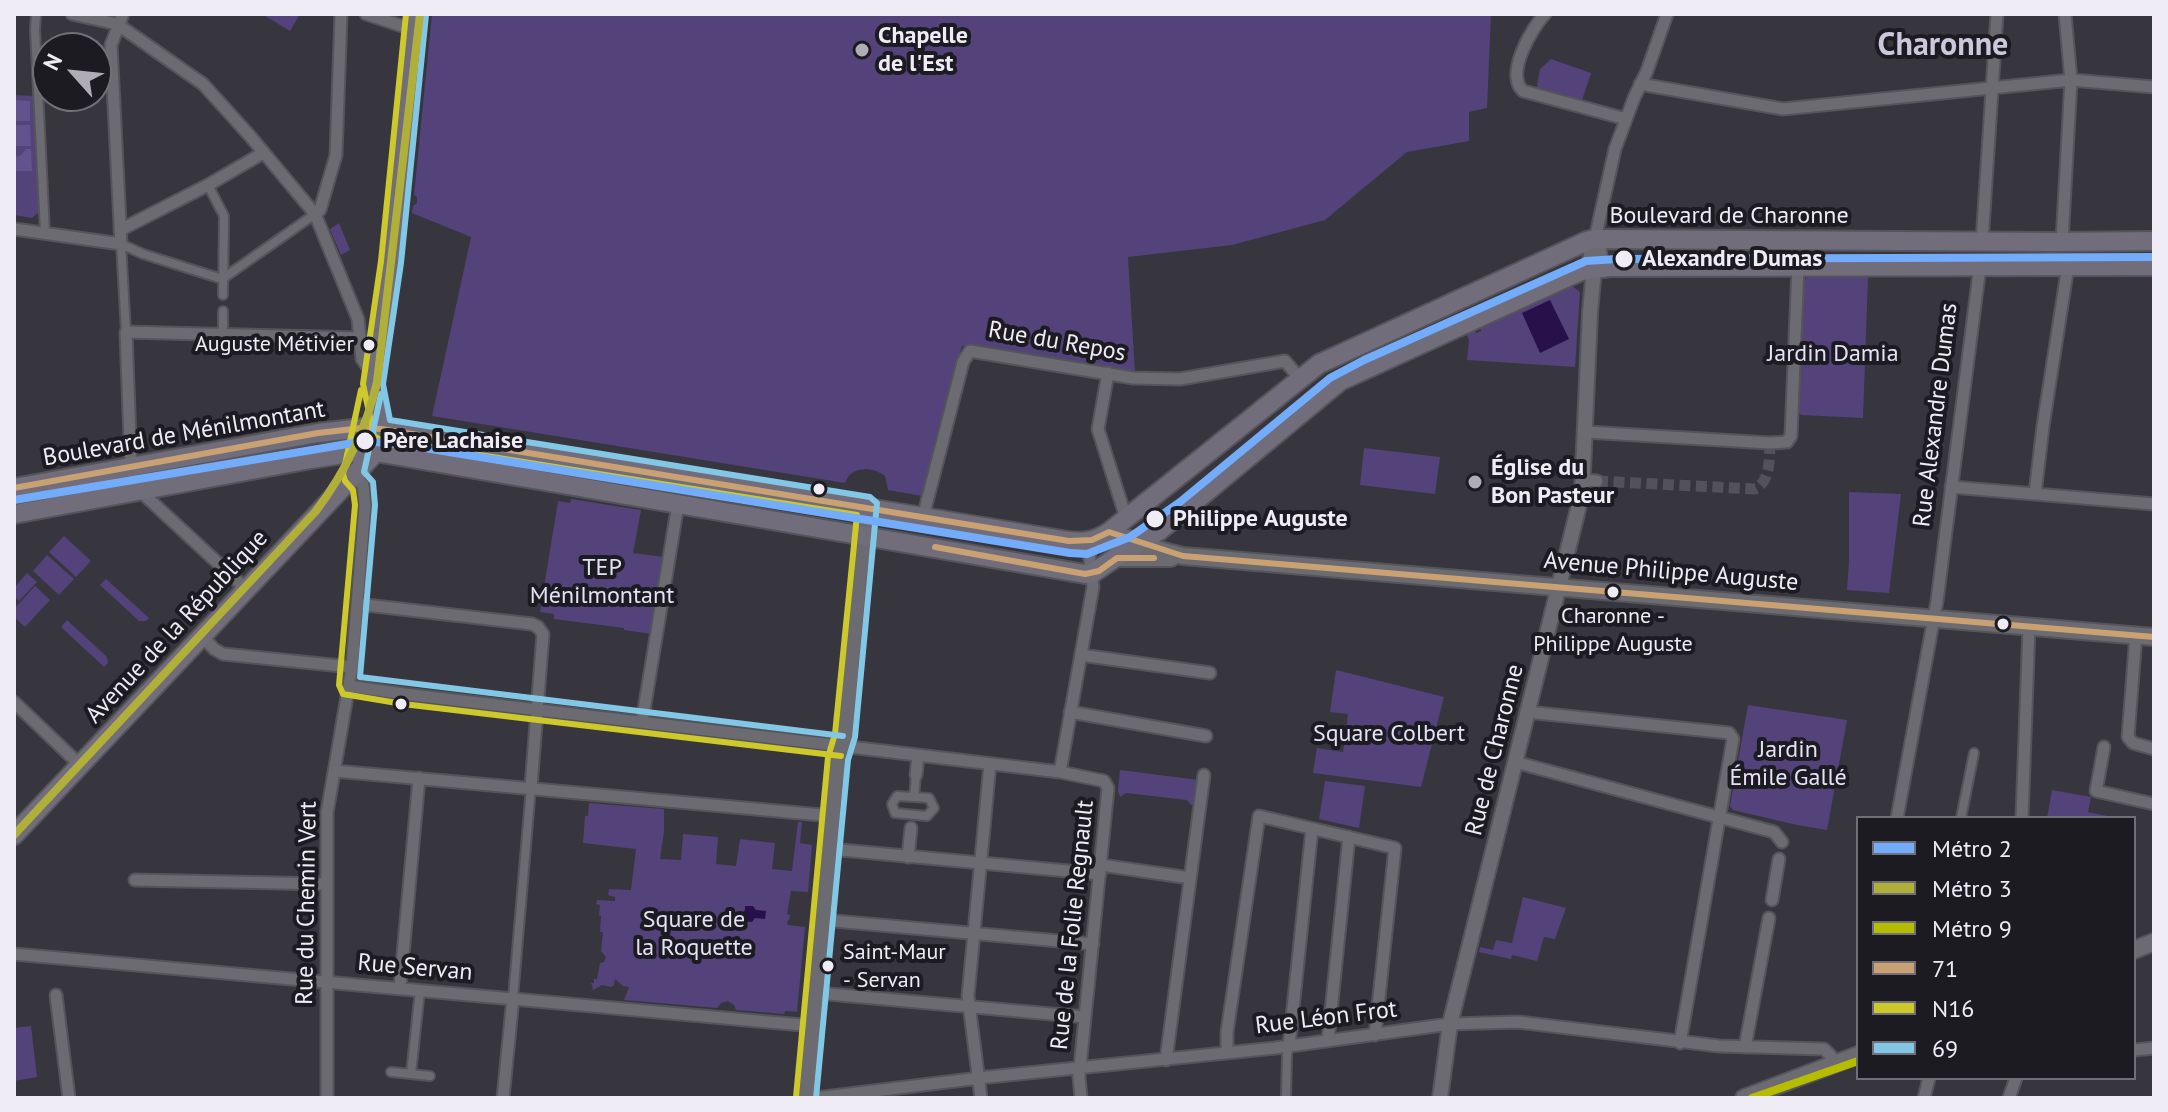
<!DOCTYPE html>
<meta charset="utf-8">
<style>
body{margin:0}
#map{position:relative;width:2168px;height:1112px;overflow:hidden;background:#37363e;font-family:"PT Sans",sans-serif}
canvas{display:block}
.frame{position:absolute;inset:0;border:16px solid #efecf6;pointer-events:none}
.legend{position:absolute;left:1856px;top:816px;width:280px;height:264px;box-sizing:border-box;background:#1d1b22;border:2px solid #716f77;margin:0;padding:10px 14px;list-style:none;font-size:24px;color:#efecf6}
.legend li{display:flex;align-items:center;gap:16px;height:40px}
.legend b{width:40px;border:2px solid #716f77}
.north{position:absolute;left:32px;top:32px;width:80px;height:80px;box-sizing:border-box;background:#1d1b22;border:2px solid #716f77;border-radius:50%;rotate:297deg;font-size:22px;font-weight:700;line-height:32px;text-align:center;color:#efecf6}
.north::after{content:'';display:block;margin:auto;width:28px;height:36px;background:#afacb6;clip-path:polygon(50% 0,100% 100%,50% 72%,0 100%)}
</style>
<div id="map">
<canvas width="2168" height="1112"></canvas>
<div class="frame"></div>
<ul class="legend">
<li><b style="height:10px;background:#73acfa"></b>Métro 2</li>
<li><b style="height:10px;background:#afaf3a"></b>Métro 3</li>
<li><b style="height:10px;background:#b6bd00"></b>Métro 9</li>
<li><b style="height:10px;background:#caa173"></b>71</li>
<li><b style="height:10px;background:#cec92a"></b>N16</li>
<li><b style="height:10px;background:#82c8e6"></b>69</li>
</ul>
<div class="north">N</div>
</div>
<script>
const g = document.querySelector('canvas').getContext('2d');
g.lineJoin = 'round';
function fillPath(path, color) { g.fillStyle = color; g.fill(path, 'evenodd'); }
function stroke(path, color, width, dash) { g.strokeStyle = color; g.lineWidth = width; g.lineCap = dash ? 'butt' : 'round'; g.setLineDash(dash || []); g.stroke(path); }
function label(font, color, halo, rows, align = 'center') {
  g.font = font + ' "PT Sans",sans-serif'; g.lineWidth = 8; g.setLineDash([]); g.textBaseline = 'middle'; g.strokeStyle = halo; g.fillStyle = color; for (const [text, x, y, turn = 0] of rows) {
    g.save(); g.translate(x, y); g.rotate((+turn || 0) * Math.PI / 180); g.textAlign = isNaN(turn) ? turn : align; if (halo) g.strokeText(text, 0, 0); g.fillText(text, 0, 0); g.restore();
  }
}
const green = new Path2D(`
 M262,14h38l-10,17z
 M432,14h1059l-4,94 -18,4v29l-62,11 -82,68 -93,25 -104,12 7,116 -173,-27 -40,150 -34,-6 -3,-14c-12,-10 -35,-10 -40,7l-413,-67 39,-179 -59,-24 1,-7 4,-3v-6l-3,-2z
 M1551,59l40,14 -10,30 -45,-12 4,-22z
 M14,95l21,1 6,114 -9,8 -18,-3z
 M339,223l11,27 -9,5 -11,-26z
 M1807,277h61l-5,141 -62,-3 -3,-4 6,-130z
 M1571,285l9,7 -5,75 -108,-7 2,-20 -3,-7 8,-4 2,4 5,-2 -1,-4z
 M1364,448l76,9 -5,37 -75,-9z
 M1849,492l52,2 -12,99 -42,-3 2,-28z
 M571,499l70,11 -8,43 31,4 -12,77 -28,-4v-2l-70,-9v-5l-14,-2 18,-111 12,2z
 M64,536l27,25 -15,16 -27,-25z
 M47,555l27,24 -15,16 -26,-24z
 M27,573l10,9 -18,19 -5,-5v-8z
 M106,579l43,39 -3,3h-7l-39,-36z
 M35,586l15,14 -25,27 -11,-10v-8z
 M67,620l40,37 1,6 -4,4 -43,-40z
 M1336,670l108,27 -23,90 -108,-14 4,-25 26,4 5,-38 -18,-2z
 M1748,705l99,15 -20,110 -30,-5 -64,-15 -3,-4z
 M1120,770l79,10 -3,24 -5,1 -4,-5 -61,-7 -6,4 -2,-6z
 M1325,781l40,5 -6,42 -40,-9z
 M2052,790l39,7 -3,15 29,6h-70z
 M589,803l75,6v23l-4,27 21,1 2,-26 35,3 -2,27 20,2 4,-27 35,4 -3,26 20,2 6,-49h4l-2,21 12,2 -4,47 -17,-1 -4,23 3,1 -1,5 -2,2 1,3 17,2 -8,85 -12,-1 -1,3 -48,-4 -2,-5 -6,-4 -7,2 -4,5 -93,-8 5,-13 -6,-1 -8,-7 -1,6 -3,2 -9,-2 -11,6 2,-3 -2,-5h3v-4h3l3,-16 4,-1 2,-5 -5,-6 2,-19h-3l1,-16 -2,-1 1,-10 -4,-1 1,-4 18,1v-4l-7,-2 1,-6 22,1 5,-41 -53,-6 2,-27h3z
 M1523,897l43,11 -11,31 -11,-2 -7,24 -25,-6 -1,4 -32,-7 1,-5 13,3 3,-10 16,3z
 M31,1026l6,51 -23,4v-53z`);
const forest = new Path2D(`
 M14,100l16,1v20h-16z
 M14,125h16l1,21h-17z
 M26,149h5l1,22h-18v-14l6,-1z`);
const water = new Path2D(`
 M1550,300l19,39 -29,14 -18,-40z
 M745,906h8l3,4 10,1 -1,8 -10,-1 -3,4 -8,-1v-4l-2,-4 3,-3z`);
const minorTunnel = new Path2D(`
 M1597,481l158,8c16,-8 14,-30 15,-46`);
const pedestrian = new Path2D(`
 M36,14l-1,16 10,203
 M208,185l16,31 -1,79
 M126,332l-5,-88 22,10 79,25 93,-65
 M223,334v-23
 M897,796l32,2 5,10 -7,8 -32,-3 -3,-9z
 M914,797l2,-22
 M1961,818l13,-65
 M513,998l18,-211
 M391,1072l39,4
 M411,1074l9,-84
 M1286,1098l1,-44 2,-8`);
const minor = new Path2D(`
 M72,14l45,10 86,60 47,52 65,78 43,105 4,40 5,7 9,2
 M366,14l48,16
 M1545,14c-14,15 -40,60 -22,77l103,28
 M1640,84l143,25 288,-29 83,7
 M315,214l5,-4 16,-55 5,-141
 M14,229l107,15 -10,-199 12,-31
 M120,230l88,-45 55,-32
 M1595,239c8,10 8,20 -1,30l-6,-6 3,-17 4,-7 20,-90 19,-51 13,-27 20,-57
 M1982,242l15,-228
 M2062,242l9,-162 -6,-66
 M1108,373l-10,56 28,89
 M1586,432l184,11 17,-1 4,-6 7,-169
 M1583,480l14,1
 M1951,487l84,7 8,-68 25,-160
 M2035,494l119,10
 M923,517l40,-155 7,-11 163,27 47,1 105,-18 16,19
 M246,589l-106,-98 -9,-24 -5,-135 234,6
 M357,604l175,20 6,3 5,7 -12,153
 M2136,635l-8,102 5,6 21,6
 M202,636l12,13 9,5 129,13
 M1081,655l129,18
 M349,686l55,8 656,78 44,9 4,7 -29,289 2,21
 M14,702l66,63
 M1070,712l136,24
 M1527,712l202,21 4,6 -53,304
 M642,722l36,-218
 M2104,747l-8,44 58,13
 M1515,762l259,70 8,10
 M335,771l498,45
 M1060,772l33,-185 -5,-45
 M916,775l2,-19
 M1897,818l40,-217 43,-335
 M2022,818l7,-191
 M830,849l270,25
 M908,857l3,-29
 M1101,865l89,13
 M135,880l192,4
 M1772,900l7,-41
 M823,920l270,24
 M14,954l799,72
 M400,988l19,-210
 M817,993l268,24
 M56,995l13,103
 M1328,1040l21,-203
 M1289,1046l23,-217
 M1745,1047l24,-129
 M2134,1050l20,-2
 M1227,1052v-20l32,-216 136,32 -20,187
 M1166,1060l38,-285
 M327,1098v-285l25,-146 13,-162 -2,-20 -10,-10
 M503,1098l10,-100
 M816,1098l172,-21 287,-29 175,-24 68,-2 201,24 105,3 7,7 3,7
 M981,1098l-13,-102 22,-232
 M1924,1098l5,-20
 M2009,1098l7,-20`);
const tertiary = new Path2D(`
 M806,1098l32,-340 7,-22 14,-154 9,-75
 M1440,1098l10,-74 132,-531 8,-181 4,-43`);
const secondary = new Path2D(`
 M1109,532l54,19 20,5 971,81
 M1117,558h54
 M2134,950l20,-8
 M1744,1098l114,-43`);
const primary = new Path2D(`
 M371,394l15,-83 30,-297
 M14,488l304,-55 44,-5 52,5 648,107c19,3 31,3 47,-8l210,-168 268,-123 8,-2 457,3 102,-1
 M14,514l297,-55 38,-6 27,-1 709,122 8,-1 45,-31 21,-11 181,-150 241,-110 28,-4 545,-1
 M14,835l362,-383 6,-16 -9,-52`);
const bus1 = new Path2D(`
 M14,488l304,-55 44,-5 19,1 688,112 23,-1 17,-8 74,24 971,81
 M935,547l150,27 14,-3 18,-13h37`);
const bus2 = new Path2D(`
 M406,14l-25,247 -18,123 11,52 5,3 478,76 -22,219 -7,23 -32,340
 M361,390l-18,84 2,7 8,9 2,15 -16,180 4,9 60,10 438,52`);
const bus3 = new Path2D(`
 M426,15l-25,248 -18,121 7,36 480,77 7,6 -22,234 -7,23 -32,338
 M381,394l-17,78 9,10 2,23 -15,172 483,59`);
const metro1 = new Path2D(`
 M14,500l351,-59 41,4 664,108 17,1 43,-17 50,-35 150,-124 34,-18 222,-99 31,-2 537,-2`);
const metro2 = new Path2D(`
 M14,835l302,-324c30,-40 50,-81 61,-129l43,-368`);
const metro3 = new Path2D(`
 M1752,1098l106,-37`);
const markers = [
 [862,50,8,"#afacb6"],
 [1624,259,10,"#efecf6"],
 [369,345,7,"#efecf6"],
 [365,441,10,"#efecf6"],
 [1475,482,8,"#afacb6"],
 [819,489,7,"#efecf6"],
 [1155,519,10,"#efecf6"],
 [1613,592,7,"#efecf6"],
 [2003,624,7,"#efecf6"],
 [401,704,7,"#efecf6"],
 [828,966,7,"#efecf6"]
];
const busNames = [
 ["Auguste Métivier",354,345],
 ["Charonne -",1613,617,"center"],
 ["Philippe Auguste",1613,645,"center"],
 ["Saint-Maur",843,953,"left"],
 ["- Servan",843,981,"left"]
];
const poiNames = [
 ["Chapelle",878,36],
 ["de l'Est",878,64],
 ["Église du",1491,468],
 ["Bon Pasteur",1491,496]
];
const streetNames = [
 ["Boulevard de Charonne",1729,216],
 ["Rue du Repos",1057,342,10],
 ["Rue Alexandre Dumas",1936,415,-83],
 ["Boulevard de Ménilmontant",184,434,-10],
 ["Avenue Philippe Auguste",1671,572,5],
 ["Avenue de la République",177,627,-47],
 ["Rue de Charonne",1495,750,-76],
 ["Rue du Chemin Vert",307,903,-89],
 ["Rue de la Folie Regnault",1073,925,-84],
 ["Rue Servan",415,968,5],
 ["Rue Léon Frot",1326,1018,-7]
];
const stopNames = [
 ["Alexandre Dumas",1642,259],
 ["Père Lachaise",383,441],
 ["Philippe Auguste",1173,519]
];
const parkNames = [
 ["Jardin Damia",1833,354],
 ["TEP",602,568],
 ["Ménilmontant",602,596],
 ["Square Colbert",1389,734],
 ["Jardin",1788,750],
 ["Émile Gallé",1788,778],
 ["Square de",694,920],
 ["la Roquette",694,948]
];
const districtNames = [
 ["Charonne",1943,46]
];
fillPath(green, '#54427a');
fillPath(forest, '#64528e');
fillPath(water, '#28114b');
stroke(minorTunnel, '#53515a', 11, [11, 5.5]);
stroke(pedestrian, '#55545b', 12);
stroke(minor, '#55545b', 15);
stroke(tertiary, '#55545b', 18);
stroke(secondary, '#55545b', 20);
stroke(primary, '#55545b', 22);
stroke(pedestrian, '#6c6b71', 8);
stroke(minor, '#6c6b71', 11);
stroke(tertiary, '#6c6b71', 14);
stroke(secondary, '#6c6b71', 16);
stroke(primary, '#716d7a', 18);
stroke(bus1, '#caa173', 6);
stroke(bus2, '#cec92a', 6);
stroke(bus3, '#82c8e6', 6);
stroke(metro1, '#73acfa', 8);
stroke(metro2, '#afaf3a', 8);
stroke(metro3, '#b6bd00', 8);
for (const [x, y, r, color] of markers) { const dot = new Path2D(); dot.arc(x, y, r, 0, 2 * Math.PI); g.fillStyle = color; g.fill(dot); stroke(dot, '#1d1b22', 3); }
label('22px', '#efecf6', '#1d1b22', busNames, 'right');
label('bold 24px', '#efecf6', '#1d1b22', poiNames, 'left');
label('24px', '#efecf6', '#1d1b22', streetNames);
label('bold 24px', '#efecf6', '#1d1b22', stopNames, 'left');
label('24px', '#e5e1f5', '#1d1b22', parkNames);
label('bold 32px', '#ccc7db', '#1d1b22', districtNames);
</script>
